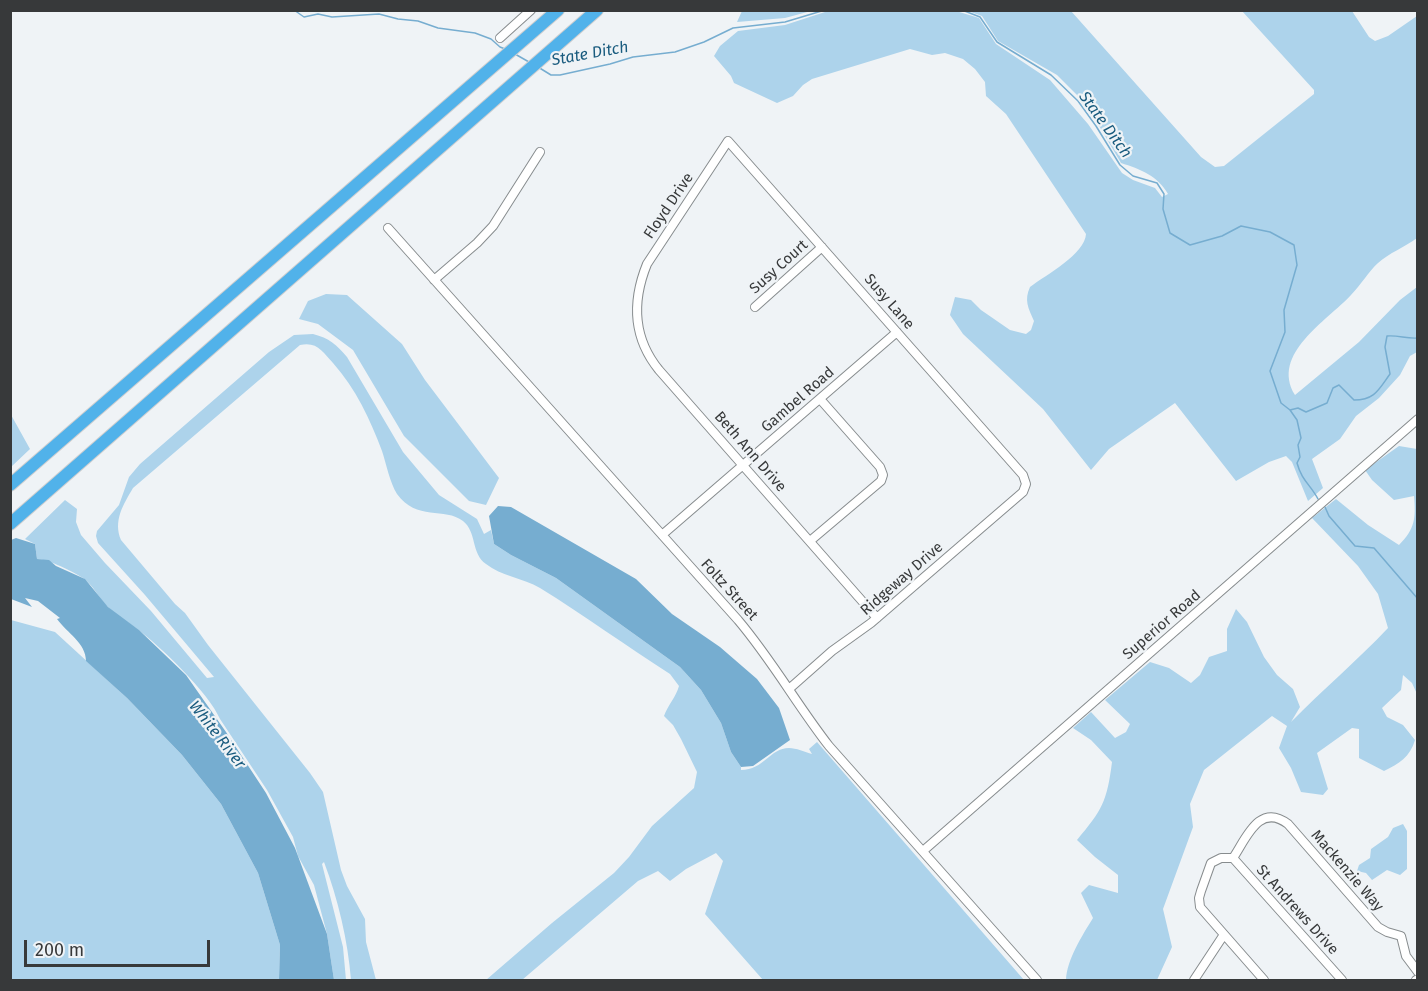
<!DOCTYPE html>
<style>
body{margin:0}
#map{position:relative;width:1428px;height:991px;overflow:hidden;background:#eff3f6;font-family:"Fira Sans",sans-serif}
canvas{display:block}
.frame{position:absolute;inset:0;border:12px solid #37393a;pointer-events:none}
.scale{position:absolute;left:24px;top:940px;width:186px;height:27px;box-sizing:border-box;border:3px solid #37393a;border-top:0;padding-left:8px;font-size:18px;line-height:21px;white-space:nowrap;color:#37393a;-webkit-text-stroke:4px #eff3f6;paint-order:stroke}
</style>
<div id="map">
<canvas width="1428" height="991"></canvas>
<div class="frame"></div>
<div class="scale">200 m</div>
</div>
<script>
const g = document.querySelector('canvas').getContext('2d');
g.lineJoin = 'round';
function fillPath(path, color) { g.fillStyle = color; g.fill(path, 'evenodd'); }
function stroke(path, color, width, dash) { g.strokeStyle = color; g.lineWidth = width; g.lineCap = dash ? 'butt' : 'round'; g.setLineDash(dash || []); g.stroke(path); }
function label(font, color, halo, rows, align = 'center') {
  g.font = font + ' "Fira Sans",sans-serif'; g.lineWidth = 4.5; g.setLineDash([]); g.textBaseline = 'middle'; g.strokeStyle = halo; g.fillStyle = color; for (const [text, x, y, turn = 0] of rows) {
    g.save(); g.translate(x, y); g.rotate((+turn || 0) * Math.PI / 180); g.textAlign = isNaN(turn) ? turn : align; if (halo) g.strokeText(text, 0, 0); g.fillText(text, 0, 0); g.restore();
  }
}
const green = new Path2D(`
 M742,11v-1l69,1 -26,7 -48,4z
 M880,11h76l23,7 17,26 54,36 38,44 34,49 11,7 22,8 7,9 6,-3c-10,-18 -28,-25 -47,-31l-23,-39 -17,-25 -24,-24 -59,-34 -16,-25 -14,-5h103l130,146 14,10 9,-1 90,-72v-4l-72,-79h110l17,26 6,4 13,-5 29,-20v222c-12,9 -28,15 -39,25 -10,9 -17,22 -27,32 -24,26 -81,59 -56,100l64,-53 41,-42 17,-13v65l-7,4 -10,19 -21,23 -23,18 -16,23 -28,20 11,29 -15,13 -16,-39 -6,-6 -17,6 -33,19 -61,-78 -66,46 -18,21 -48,-61 -80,-75 -13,-19 5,-18 16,3 10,10 29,20 16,4 5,-4 3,-9c-6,-13 -10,-21 -4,-34 16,-12 55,-33 56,-53l-80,-120 -20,-18 -1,-14 -10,-13 -12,-10 -18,-6 -13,2 -22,-6 -98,30 -9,6 -10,11 -16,7 -43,-20 -3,-7 -17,-20 6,-10 18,-15 47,-6 40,-13z
 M326,294l21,1 55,49 23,36 74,98 -13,27 -17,-4 -65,-65 -51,-86 -35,-26 -19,-5 9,-18z
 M313,334c16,4 24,11 34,23l56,95 36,43 38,24 7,15 7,-4 3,14 17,11 45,23 124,89 21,23 20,33 10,29 10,15v3c23,0 29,-22 48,-22 7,0 16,4 23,6l-3,-5 8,-7 207,238h-261l-58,-66 18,-53 -7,-8 -30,16 -16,12 -12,-10 -20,10 -116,99h-36l66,-57 62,-50 15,-16 23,-31 42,-38 3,-16 -16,-33 -8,-14 -9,-9c4,-11 12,-19 15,-30l-9,-12c-44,-28 -86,-59 -130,-86 -17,-10 -39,-12 -54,-24 -15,-10 -9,-32 -23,-43 -18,-14 -47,0 -66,-27 -7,-11 -11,-31 -15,-43 -12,-32 -26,-62 -49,-88 -10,-11 -16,-22 -33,-18l-167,143c-10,17 -20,33 -12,52l54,64 10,9 23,32 102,128 13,19 18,78 6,16 18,33 1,23 10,38h-25c-3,-39 -13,-81 -27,-118l-2,2 21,83 3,33h-12l-7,-46 -13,-49 -16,-29 -5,-19 -26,-47 -47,-71c-11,-26 -60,-73 -84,-91 -9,-7 -21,-13 -29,-22 -8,-8 -14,-21 -24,-28 -11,-7 -33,-18 -46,-19l-2,-15 -10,-5 40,-39 12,9 -1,13 5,13 24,28 46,48 56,67 7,-1 -69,-82 -47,-52 -2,-7 1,-5 22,-26 10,-28 11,-13 129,-112 25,-17z
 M10,413l20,36 -19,18h-1z
 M1399,446l18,3v245l-5,-11 -9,-8 -2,15 -19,18 5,9 16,8 12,15c-5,17 -16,24 -31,31l-25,-13v-29l-7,-1 -35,25 11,36 -5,6 -22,-3 -10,-24 -12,-20 8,-22 -15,-10 -68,54 -14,34 3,23 -30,82 9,38 -15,33h-91c1,-21 16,-44 27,-62l-12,-25 8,-8 29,8v-18l-23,-18 -18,-17c25,-30 30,-38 35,-78l-21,-22 -18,-12 18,-16 24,26 11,-6 4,-8 -25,-24 45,-38 19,6 22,15 9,-8 9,-18 18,-6v-22l9,-20 11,13 17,35 13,18 16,14 7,18 -9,15c31,-32 66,-61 97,-94l-10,-34 -20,-28 -46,-48 24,-19 32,26 31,20c16,-16 17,-27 15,-49l-20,4 -22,-20 -7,-10z
 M11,620l44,12 72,66 55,57 39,49 37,69 22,72 -1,35h-268z
 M1403,824l4,7v38l-7,6 -13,-5 -15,10 -6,-7 -9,-2 2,-6 11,-7 1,-9 17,-12 5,-9z`);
const water = new Path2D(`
 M498,506l13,1 125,72 36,35 48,33 37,32 22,29 11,32 -37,26 -12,1 -10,-15 -10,-29 -20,-33 -21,-23 -124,-89 -45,-23 -17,-11 -5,-28z
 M16,538l19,6 2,15 12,1 7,6 29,13 23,28 31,23 47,45 40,57 40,61 29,55 32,86 7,46h-55l1,-35 -22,-72 -37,-69 -39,-49 -55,-57 -41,-37c0,-18 -19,-28 -29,-42l3,-1 -22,-17 -13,-3 7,9 -21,-8v-59z`);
const stream = new Path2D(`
 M294,10l10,7 14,-3 14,3 47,-3 19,5 20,2 20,7 37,5 16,6 9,8 5,2
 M962,10l18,7 17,25 54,33 27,26 18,25 24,39 13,11 24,7 7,11 -1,15 7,24 20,12 32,-9 19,-10 29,6 24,13 3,20 -13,45 1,22 -15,39 11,32 9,7 7,10 4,18 -3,7 2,12 -3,6c5,18 13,21 21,36
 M515,54l14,8
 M538,67l13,8h9l50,-11 23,-7 42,-5 29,-10 29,-14 52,-6 40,-12
 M1290,410l8,-2 8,4 21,-9 6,-15 6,-3 15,15c21,0 25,-11 36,-26l-5,-27 2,-11c12,-1 19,3 31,2
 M1325,507l4,9 26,30 19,2 44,51`);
const minor = new Path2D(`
 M500,38l31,-28
 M388,228l350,392c34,40 59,85 91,126l208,234
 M434,280l43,-37 16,-17 47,-74
 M755,307l67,-60
 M662,535l235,-203
 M810,541l71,-60 2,-6 -3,-8 -60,-68
 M789,689l43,-38 39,-28 152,-131 3,-8 -3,-9 -295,-334 -81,123c-15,37 -14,74 12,106l218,248
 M923,851l495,-432
 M1233,858l109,122
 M1194,980l29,-44
 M1264,980l-64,-73 -1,-9 2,-7 10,-28 10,-5h12c13,-19 26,-56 55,-34l90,103 9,5 14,4 5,20 12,16
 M1416,980l2,-1`);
const highway = new Path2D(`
 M10,485l548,-475
 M10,524l587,-514`);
const streetNames = [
 ["Floyd Drive",669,206,-56],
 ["Susy Court",779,267,-42],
 ["Susy Lane",889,302,49],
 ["Gambel Road",798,400,-41],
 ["Beth Ann Drive",750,452,49],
 ["Ridgeway Drive",902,579,-41],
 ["Foltz Street",729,590,48],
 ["Superior Road",1162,625,-41],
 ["Mackenzie Way",1347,871,49],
 ["St Andrews Drive",1297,910,48]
];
const waterNames = [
 ["State Ditch",590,54,-10],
 ["State Ditch",1105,125,54],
 ["White River",217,735,52]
];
fillPath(green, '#add3eb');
fillPath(water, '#76add0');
stroke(stream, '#76add0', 1.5);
stroke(minor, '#878c8e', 10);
stroke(highway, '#cfcfd0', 14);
stroke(minor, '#fff', 8);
stroke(highway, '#51b2ea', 12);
label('15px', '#37393a', '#eff3f6', streetNames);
label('italic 16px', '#195b7e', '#eff3f6', waterNames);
</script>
